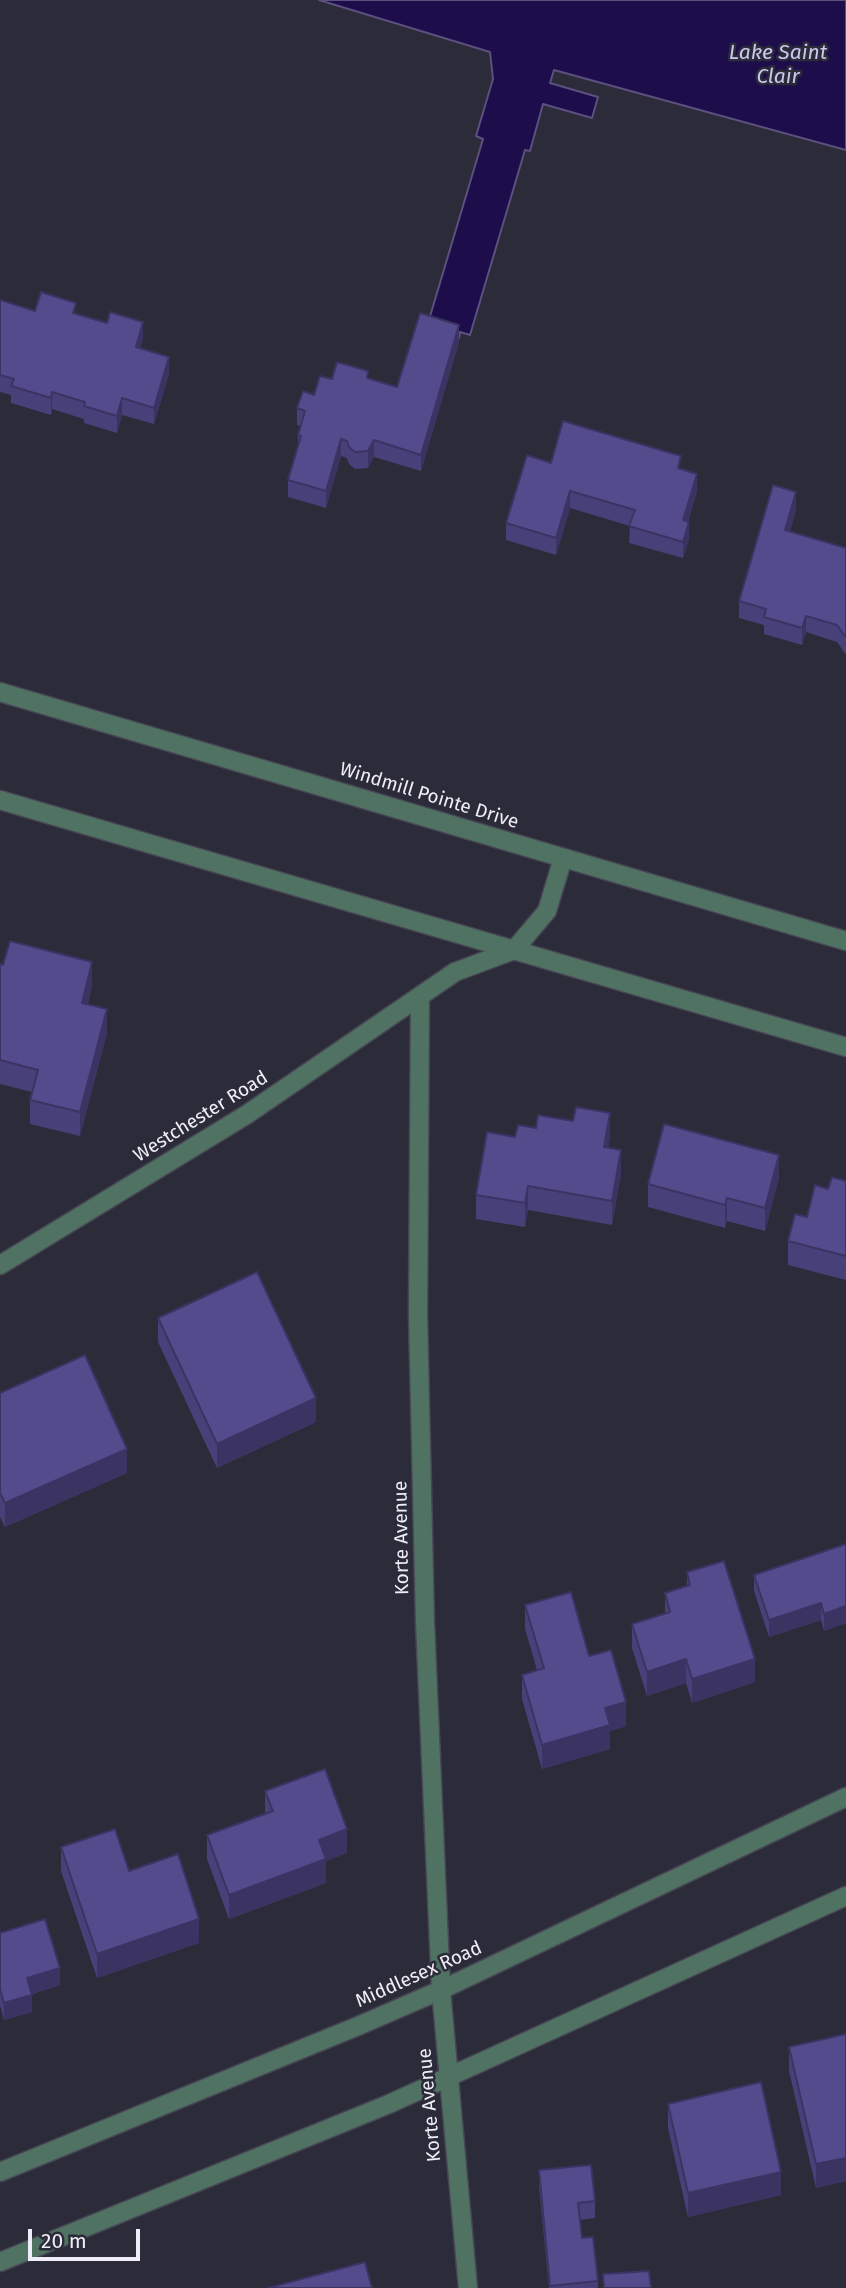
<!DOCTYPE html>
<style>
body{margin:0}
#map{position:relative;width:846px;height:2288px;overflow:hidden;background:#2c2b39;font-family:"Fira Sans",sans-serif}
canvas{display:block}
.scale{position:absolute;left:28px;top:2229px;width:112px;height:32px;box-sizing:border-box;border:4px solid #efeef8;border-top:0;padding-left:9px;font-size:21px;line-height:24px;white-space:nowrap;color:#efeef8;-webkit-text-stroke:5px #2c2b39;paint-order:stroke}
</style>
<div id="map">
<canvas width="846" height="2288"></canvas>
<div class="scale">20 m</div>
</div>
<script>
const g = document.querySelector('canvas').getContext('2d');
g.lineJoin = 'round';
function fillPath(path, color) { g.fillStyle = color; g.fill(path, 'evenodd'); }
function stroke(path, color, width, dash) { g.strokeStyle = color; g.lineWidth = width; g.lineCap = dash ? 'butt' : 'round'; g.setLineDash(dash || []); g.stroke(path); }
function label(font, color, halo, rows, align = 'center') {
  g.font = font + ' "Fira Sans",sans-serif'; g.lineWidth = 5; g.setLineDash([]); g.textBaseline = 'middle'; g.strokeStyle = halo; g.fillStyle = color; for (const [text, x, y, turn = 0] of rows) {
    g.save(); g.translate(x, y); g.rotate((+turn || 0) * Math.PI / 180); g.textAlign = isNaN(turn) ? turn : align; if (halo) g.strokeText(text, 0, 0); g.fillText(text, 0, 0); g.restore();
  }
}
const water = new Path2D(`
 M319,0h527v150l-292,-80 -4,13 48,14 -6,21 -49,-14 -13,47 -5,-1 -55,185 -10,-3 -1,6 -31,-15 55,-184 -7,-3 17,-57 -3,-27z`);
const minor = new Path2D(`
 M0,692l846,249
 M0,800l846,247
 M0,1265l246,-150 174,-119
 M0,2172l358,-146 83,-36 405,-193
 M0,2262l389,-158 457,-208
 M468,2288l-27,-298 -16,-368 -7,-307 2,-319 35,-24 59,-22 33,-39 16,-53`);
const wall = new Path2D(`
 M0,300l35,11 41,3 67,25 -3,9 29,26 -15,50 -32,-9 -5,18 -33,-10v-4l-32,-10 -1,6 -40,-12v-8l-11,-3z
 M459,342l-38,129 -47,-14 -6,11 -13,1 -6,-5 -2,-6 -6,-2 -15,52 -38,-11v-17l10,-34v-11l3,-9 -4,-1v-17l17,-13 18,-16h36l29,8z
 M551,463l130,6 16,22 -9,31 1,17 -6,19 -54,-15 1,-17 -60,-18 -14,47 -50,-15v-17z
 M796,509l-6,22 56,17v106l-2,-2 -7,-10 -31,-10 -4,13 -38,-11v-9l-25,-7v-17z
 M0,964l92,21 -4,19 19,29 -27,103 -50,-12v-24l2,-8 -32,-8z
 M536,1128l74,9 -2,11 13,26 -9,51 -84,-15 -3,17 -49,-8v-24l39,-58z
 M779,1178l-14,53 -38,-10 -2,7 -77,-21v-23z
 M846,1181v99l-58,-15v-24l40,-52z
 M158,1318l158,104 -99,46 -59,-126z
 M0,1393l127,80 -122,54 -5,-10z
 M846,1544v79l-22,8 -3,-11 -52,17 -15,-46v-16z
 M687,1572l68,110 -63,21 -6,-20 -39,13 -15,-48v-24l33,-10v-21l22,-7z
 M525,1605l64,51 37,70 -16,5v18l-68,20 -20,-70v-24l15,-5 -12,-41z
 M265,1791l82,62 -21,8v22l-97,36 -22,-60v-24l58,-21z
 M61,1847l138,96 -102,35 -36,-107z
 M0,1933l60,52 -28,9v18l-28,8 -4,-14z
 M846,2034v147l-30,7 -27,-117v-24z
 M668,2104l113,91 -93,22 -20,-89z
 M539,2170l56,31v17l-15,2 2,18 16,43v7h-49l-10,-101z`);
const shadedWall = new Path2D(`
 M143,322v17l-7,25v-17z
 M459,325v17l-38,129v-16z
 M169,357v17l-15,50v-16z
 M52,392v17l-1,6v-17z
 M122,398v17l-5,18v-17z
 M341,439v17l-15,52v-17z
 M374,440v17l-6,11v-17z
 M697,474v17l-14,46v-17z
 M570,491v17l-14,47v-17z
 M796,492v17l-11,38v-17z
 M689,522v17l-6,19v-16z
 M806,616v16l-4,13v-17z
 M92,962v23l-10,42v-24z
 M107,1009v24l-27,103v-24z
 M610,1113v24l-6,34v-24z
 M621,1150v24l-9,51v-24z
 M779,1155v23l-14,53v-23z
 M528,1186v24l-3,17v-24z
 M727,1198v23l-2,7v-23z
 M316,1398v24l-99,46v-24z
 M127,1449v24l-122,54v-24z
 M821,1603v17l-52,17v-17z
 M846,1606v17l-22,8v-17z
 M686,1659v24l-39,13v-24z
 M755,1659v23l-63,21v-24z
 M626,1702v24l-16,5v18l-68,20v-24l63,-37z
 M347,1829v24l-21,8v22l-97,36v-24l90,-55z
 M199,1919v24l-102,35v-24z
 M60,1968v17l-33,10v-17z
 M32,1995v17l-28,8v-17z
 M846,2158v23l-30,7v-24z
 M781,2172v23l-93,22v-24z`);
const building = new Path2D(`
 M41,292l35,11 -3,10 34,10 3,-11 33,10 -7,25 33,10 -15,51 -32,-10 -5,18 -33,-10 1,-4 -33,-10 -1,6 -40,-12 3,-7 -14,-4v-75l35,11z
 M420,313l39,12 -38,130 -47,-15 -6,11 -13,1 -6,-5 -2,-6 -6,-2 -15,52 -38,-11 13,-44 -3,-1 7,-24 -8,-3 6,-17 11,4 6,-19 12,3 5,-17 31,9 -1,7 30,9z
 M563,421l118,35 -3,12 19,6 -14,46 6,2 -6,20 -54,-16 6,-16 -65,-19 -14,47 -50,-15 21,-68 24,8z
 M773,485l23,7 -11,38 61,18v89l-2,-2 -7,-10 -31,-9 -4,12 -38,-11 2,-8 -27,-8z
 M10,941l82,21 -10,41 25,6 -27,103 -50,-12 8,-30 -38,-10v-96l3,1z
 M576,1107l34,6 -6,34 17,3 -9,51 -84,-15 -3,17 -49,-8 11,-63 28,5 3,-12 18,3 2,-13 35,6z
 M664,1124l115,31 -14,53 -38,-10 -2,7 -77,-21z
 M832,1177l14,4v75l-58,-15 7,-27 12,3 8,-32 13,4z
 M257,1272l59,126 -99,46 -59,-126z
 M85,1355l42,94 -122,54 -5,-10v-100z
 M846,1544v62l-22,8 -3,-11 -52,17 -15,-45z
 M724,1561l31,98 -63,20 -6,-20 -39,13 -15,-48 38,-12 -5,-19 25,-8 -3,-13z
 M571,1592l18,64 22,-6 15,52 -21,6 5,17 -68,20 -20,-70 22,-7 -19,-63z
 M325,1769l22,60 -28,11 7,19 -97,36 -22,-60 66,-24 -8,-20z
 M115,1829l14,42 49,-17 21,65 -102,35 -36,-107z
 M45,1919l15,49 -33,10 5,17 -28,8 -4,-14v-56z
 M846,2034v124l-30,6 -27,-117z
 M761,2082l20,90 -93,21 -20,-89z
 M591,2165l4,36 -17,2 4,35 11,-1 5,44 -48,5 -11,-116z
 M365,2262l7,26h-104z
 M649,2271l2,17h-47l-1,-14z`);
const streetNames = [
 ["Windmill Pointe Drive",429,796,17],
 ["Westchester Road",201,1117,-32],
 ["Korte Avenue",402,1538,-91],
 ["Middlesex Road",419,1975,-24],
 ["Korte Avenue",430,2105,-95]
];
const waterNames = [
 ["Lake Saint",778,53],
 ["Clair",778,77]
];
fillPath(water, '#1d0d4a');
stroke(water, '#5c507e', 2);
stroke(minor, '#474654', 21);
stroke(minor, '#507262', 18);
fillPath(wall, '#484079');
fillPath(shadedWall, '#3b3463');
fillPath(building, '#544b8d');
stroke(building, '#3b3463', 2);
label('19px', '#efeef8', '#2c2b39', streetNames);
label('italic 21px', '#cac8ef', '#2c2b39', waterNames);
</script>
